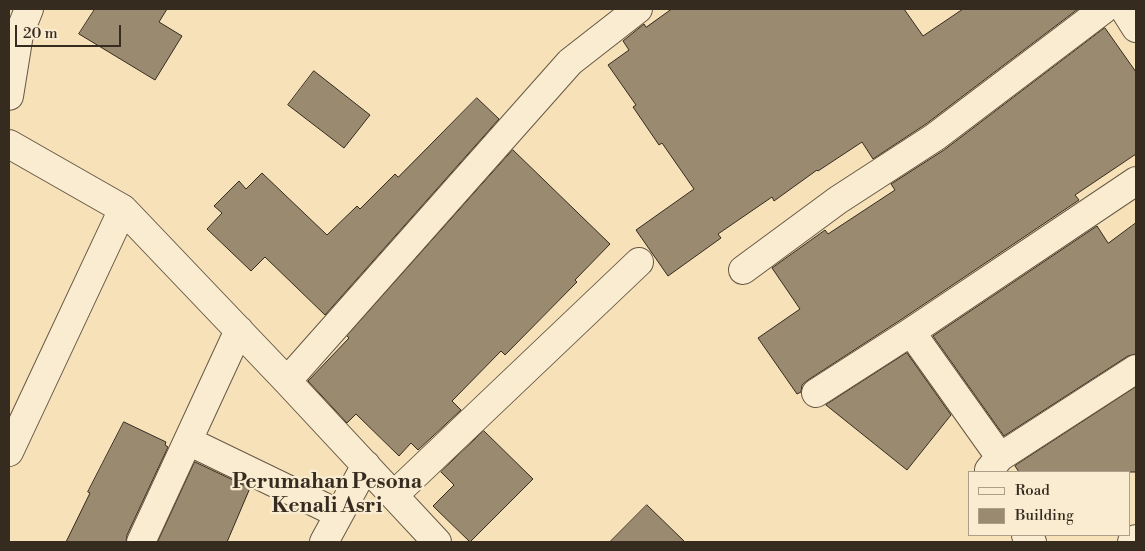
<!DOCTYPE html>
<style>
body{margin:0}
#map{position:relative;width:1145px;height:551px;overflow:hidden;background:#f7e1b8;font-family:"Libre Bodoni",serif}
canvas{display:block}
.frame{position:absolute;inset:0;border:10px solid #352b1f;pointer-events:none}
.legend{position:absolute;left:968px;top:471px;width:162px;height:65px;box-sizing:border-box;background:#faecd1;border:1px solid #ab9f8a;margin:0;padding:6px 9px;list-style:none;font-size:15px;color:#352b1f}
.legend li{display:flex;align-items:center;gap:10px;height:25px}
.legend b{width:25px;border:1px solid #ab9f8a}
.scale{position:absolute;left:15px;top:25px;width:106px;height:22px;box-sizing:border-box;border:2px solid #352b1f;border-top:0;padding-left:6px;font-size:15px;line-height:18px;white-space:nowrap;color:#352b1f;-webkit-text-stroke:4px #faecd1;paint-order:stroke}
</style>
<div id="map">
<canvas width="1145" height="551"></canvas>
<div class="frame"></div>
<ul class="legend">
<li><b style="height:6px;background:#faecd1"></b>Road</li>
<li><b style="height:14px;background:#9a8a6f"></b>Building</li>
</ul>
<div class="scale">20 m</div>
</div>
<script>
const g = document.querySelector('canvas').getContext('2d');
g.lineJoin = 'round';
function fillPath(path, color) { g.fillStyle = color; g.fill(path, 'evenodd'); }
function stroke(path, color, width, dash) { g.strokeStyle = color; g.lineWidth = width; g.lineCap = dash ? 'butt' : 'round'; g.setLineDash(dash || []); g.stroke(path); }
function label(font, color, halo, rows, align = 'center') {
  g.font = font + ' "Libre Bodoni",serif'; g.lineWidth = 4.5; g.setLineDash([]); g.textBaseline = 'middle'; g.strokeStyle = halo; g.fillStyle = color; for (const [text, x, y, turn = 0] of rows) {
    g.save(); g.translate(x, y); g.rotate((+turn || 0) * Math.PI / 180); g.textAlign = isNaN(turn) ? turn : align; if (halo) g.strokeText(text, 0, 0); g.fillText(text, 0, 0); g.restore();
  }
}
const building = new Path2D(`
 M95,9h72l-8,13 23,14 -27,44 -76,-46z
 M672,9h232l19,27 40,-27h115l-152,115 -53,35 -11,-17 -44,29 -1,-1 -43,31 -2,-4 -54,37 3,4 -53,38 -32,-46 58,-41 -32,-46 -3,2 -26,-38 3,-2 -28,-40 21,-15 -6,-9 21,-17 2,3z
 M1105,28l31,44v82l-61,41 4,5 -177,119 -94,61 -6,5 -1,7 -4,2 -39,-56 42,-29 -28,-41 53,-38 3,4 67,-44 -4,-6 53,-34z
 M314,71l56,44 -26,33 -56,-43z
 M477,98l22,21 -174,196 -60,-58 -14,14 -44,-42 15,-16 -8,-7 25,-25 7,8 16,-16 65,62 30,-29 3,3 35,-35 3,3z
 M513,150l97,94 -35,36 2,2 -72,73 -4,-4 -49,50 9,9 -43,40 -7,-7 -12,13 -43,-42 -9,9 -39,-42 41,-43 -2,-2z
 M1136,223v131l-8,2 -124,80 -71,-100 164,-110 11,17z
 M907,353l44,62 -44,55 -81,-65z
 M1136,387v85h-117l-4,-6z
 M124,422l42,20 -1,3 3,2 -41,88 -1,7h-60l24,-49 -2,-1z
 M484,431l49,48 -63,63 -37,-36 21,-21 -13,-13z
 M195,462l55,26 -23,54h-69z
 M647,505l38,37h-75z`);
const minor = new Path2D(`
 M1124,9l12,19
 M9,96l10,-62 10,-25
 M9,144l114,65 164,172 150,161
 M743,270l95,-70 97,-63 169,-128
 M911,332l89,125
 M287,381l283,-319 68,-53
 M816,393l95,-61 225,-151
 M188,441l151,73
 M9,452l114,-243
 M989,472v-2l11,-13 136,-88
 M394,495l245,-233
 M1026,535l6,7
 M141,542l98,-212
 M324,542l42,-77
 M1132,542l4,-3`);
const neighbourhoodNames = [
 ["Perumahan Pesona",327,483],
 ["Kenali Asri",327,507]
];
fillPath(building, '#9a8a6f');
stroke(building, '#352b1f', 1);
stroke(minor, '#665845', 30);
stroke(minor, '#faecd1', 28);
label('bold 21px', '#352b1f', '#faecd1', neighbourhoodNames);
</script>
